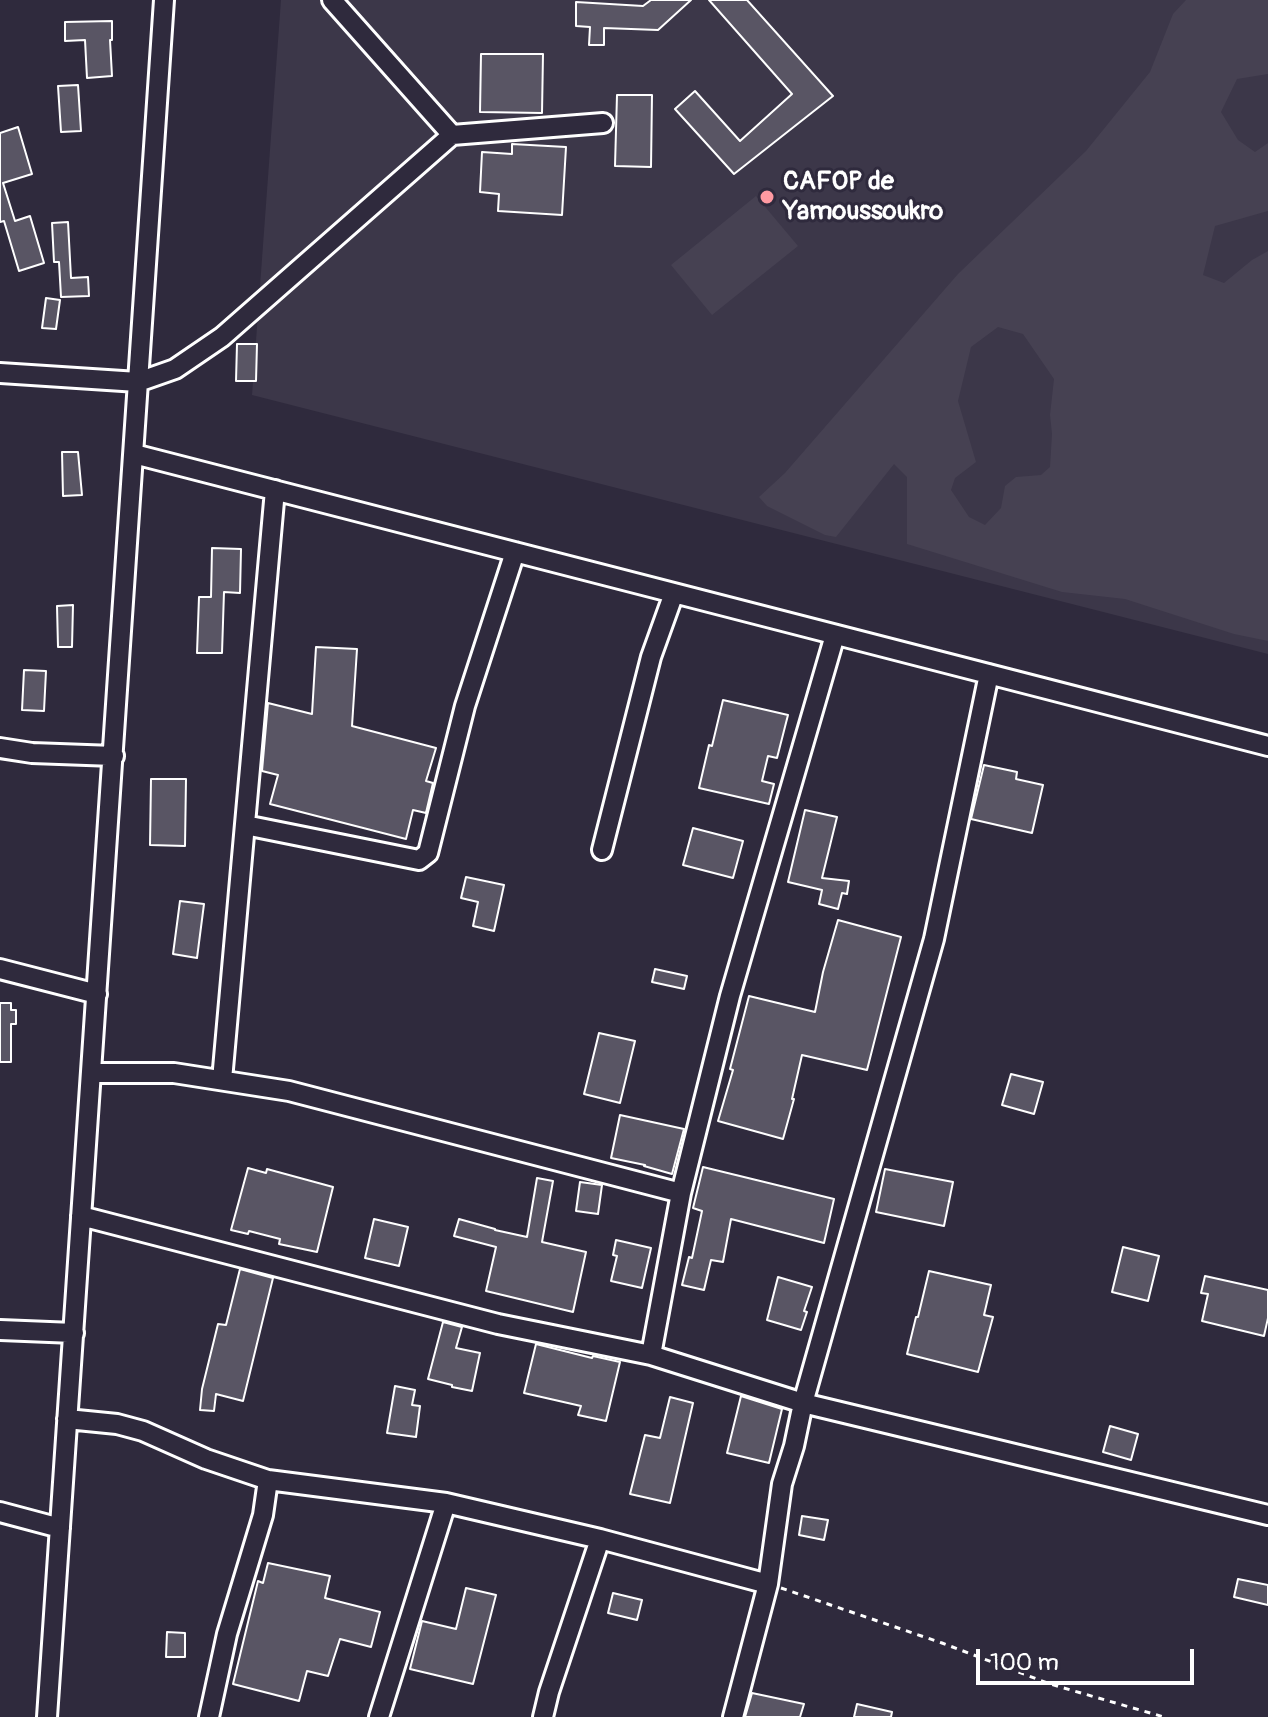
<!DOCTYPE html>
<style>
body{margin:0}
#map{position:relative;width:1268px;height:1717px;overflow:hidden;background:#2f2a3d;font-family:Pangolin,sans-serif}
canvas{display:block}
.scale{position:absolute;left:976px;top:1649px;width:218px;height:36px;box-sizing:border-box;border:4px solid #fff;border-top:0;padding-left:10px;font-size:24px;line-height:28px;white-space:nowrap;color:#fff;-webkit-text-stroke:6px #2f2a3d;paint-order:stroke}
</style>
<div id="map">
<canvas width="1268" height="1717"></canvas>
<div class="scale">100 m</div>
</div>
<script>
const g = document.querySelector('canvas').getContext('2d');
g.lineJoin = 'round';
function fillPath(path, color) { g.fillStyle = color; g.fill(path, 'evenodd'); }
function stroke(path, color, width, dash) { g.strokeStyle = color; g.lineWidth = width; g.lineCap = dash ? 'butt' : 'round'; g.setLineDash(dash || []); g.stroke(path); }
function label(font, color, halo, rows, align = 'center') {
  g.font = font + ' Pangolin,sans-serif'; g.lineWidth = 6; g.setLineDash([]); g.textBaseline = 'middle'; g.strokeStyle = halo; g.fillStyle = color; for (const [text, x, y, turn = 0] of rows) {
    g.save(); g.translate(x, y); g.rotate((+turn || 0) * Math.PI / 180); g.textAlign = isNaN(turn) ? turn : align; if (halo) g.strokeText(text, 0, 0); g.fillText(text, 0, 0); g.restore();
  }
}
const built = new Path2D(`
 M281,0h987v654l-1016,-259z`);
const green = new Path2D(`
 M1186,0h82v74l-31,5 -16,33 17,28 17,12 13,-9v68l-53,15 -12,49 21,8 28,-23 16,-9v390l-34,-7 -109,-35 -63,-7 -155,-48v-67l-13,-13 -58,73 -11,-2 -58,-29 -8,-9 26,-24 173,-199 128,-123 64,-79 23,-58zM998,327l25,7 31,45 -4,36 2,19 -2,33 -9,8 -25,2 -11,9 -4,22 -16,17 -16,-8 -18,-27 4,-12 21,-16 -18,-61 13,-54z
 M756,196l42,50 -86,69 -41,-50z`);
const building = new Path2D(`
 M651,0h40l-33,30 -54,-2v17h-15l1,-18 -14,-1v-24l67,4z
 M709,0h38l86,96 -99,78 -59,-65 20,-18 45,50 52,-47z
 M112,21v19h-2l2,36 -25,2 -2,-38 -20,1v-19z
 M481,54h62l-1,59 -62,-1z
 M78,85l3,46 -20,1 -3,-46z
 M617,95h35l-1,72 -36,-1z
 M18,127l14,47 -29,9 12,38 15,-5 14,47 -25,8 -15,-50 -4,1v-89z
 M512,144l54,3 -4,68 -64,-4 1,-17 -19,-2 2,-40 30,2z
 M68,222l3,56 17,-1 1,19 -28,1 -2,-35h-5l-2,-39z
 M46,298l14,2 -4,29 -14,-1z
 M237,344h20l-1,37h-20z
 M62,452h16l4,43 -19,1z
 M212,548l29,1 -1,44 -16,-1 -2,61h-25l2,-56h12z
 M73,605l-1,42h-14l-1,-41z
 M316,647l41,2 -5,77 84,22 -10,33 7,2 -7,30 -13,-3 -7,29 -136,-35 8,-29 -16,-4 6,-68 44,11z
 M24,670l22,1 -2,40 -22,-1z
 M723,700l65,15 -11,43 -9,-2 -6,25 12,3 -5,20 -70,-16 10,-43 3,1z
 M984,765l33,7 -1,7 27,6 -11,48 -61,-14z
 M151,779h35l-1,67 -35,-1z
 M805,810l32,7 -15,61 27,3 -2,13 -5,-1 -4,16 -19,-5 3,-14 -34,-8z
 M693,828l50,13 -10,37 -50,-13z
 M466,877l38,8 -10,46 -21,-5 5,-24 -17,-4z
 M180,901l24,3 -7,54 -24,-4z
 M838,920l63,17 -34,133 -65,-15 -10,44h2l-11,40 -65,-18 15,-51 -3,-1 19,-73 66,16 8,-40z
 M655,969l32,7 -3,13 -32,-7z
 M0,1003h11v7h5v14h-5v38h-11z
 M599,1033l36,8 -15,62 -36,-9z
 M1011,1074l32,8 -9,32 -32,-9z
 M620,1115l64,14 -12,45 -28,-8 1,-1 -34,-7z
 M703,1167l131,32 -10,44 -93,-24 -8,43 -12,-2 -7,30 -22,-5 7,-28 3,1 10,-47 -9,-3z
 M248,1168l18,5 1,-4 66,18 -16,65 -38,-8 1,-5 -31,-8 -1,3 -17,-4z
 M885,1169l68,13 -9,44 -68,-14z
 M537,1178l16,3 -11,61 44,10 -13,60 -87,-21 10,-44 -42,-11 5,-17 36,10v1l32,7z
 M580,1182l22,3 -4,29 -22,-3z
 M374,1219l34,8 -9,39 -34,-8z
 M616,1240l35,8 -9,40 -31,-7 6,-25 -4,-1z
 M1123,1247l36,9 -11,45 -36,-9z
 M240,1269l33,9 -30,123 -27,-7 -2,17 -14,-1 2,-21 16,-65 8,1z
 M929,1271l62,14 -7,30 9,2 -15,55 -71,-18 9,-37h2z
 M1205,1276l63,14v28l-4,18 -62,-15 6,-27 -7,-1z
 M778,1277l34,10 -8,24 3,1 -6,18 -34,-10z
 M443,1322l19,5 -6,21 24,5 -8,38 -20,-4v-2l-24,-6z
 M536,1344l56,14 1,-2 27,6 -14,59 -28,-6 3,-9 -57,-13z
 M395,1386l20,4 -3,15 8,1 -4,31 -29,-4z
 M741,1396l41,13 -13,54 -42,-10z
 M670,1397l23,6 -23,100 -40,-9 15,-59 15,3z
 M1110,1426l28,8 -7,26 -28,-8z
 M802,1516l26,4 -4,20 -25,-5z
 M268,1563l62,13 -5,22 55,14 -9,35 -31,-8 -12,37 -21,-5 -8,30 -66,-17 25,-103 5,2z
 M1238,1579l30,6v20l-34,-8z
 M466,1588l30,7 -23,89 -63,-15 12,-48 34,8z
 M613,1593l29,7 -5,20 -29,-7z
 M167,1632l18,1v24h-19z
 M752,1693l52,11 -4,13h-55z
 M857,1704l35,8 -1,5h-37z`);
const path = new Path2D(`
 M781,1588l161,55 108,41 114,33`);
const minor = new Path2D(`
 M452,135l151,-12
 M0,373l138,9 37,-13 47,-32 230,-202 -120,-135
 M134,454l1134,292
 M835,635l-105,361 -49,197 -30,162 152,48 465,112
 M0,748l32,5 82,3
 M245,825l174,35 9,-7 37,-147 50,-154
 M602,850l49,-193 23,-64
 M0,969l97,25
 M91,1073h83l115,18 392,102
 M222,1080l53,-590
 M81,1216l417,108 153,31
 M0,1330l74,3
 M67,1419l50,5 26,7 63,28 62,21 178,23 154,36 168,45
 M0,1512l60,16
 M47,1717l117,-1717
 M209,1717l18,-83 36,-119 5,-35
 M379,1717l67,-214
 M543,1717l6,-25 51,-153
 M733,1717l35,-133 14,-100 12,-38 9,-43 131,-464 55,-265`);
const markers = [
 [767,197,8,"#ff9aa2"]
];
const poiNames = [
 ["CAFOP de",783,182],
 ["Yamoussoukro",783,212]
];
fillPath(built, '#3c3749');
fillPath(green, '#464152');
fillPath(building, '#595564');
stroke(building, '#fff', 2);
stroke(minor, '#fff', 24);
stroke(path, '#fff', 3, [6, 6]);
stroke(minor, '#2f2a3d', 18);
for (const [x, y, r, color] of markers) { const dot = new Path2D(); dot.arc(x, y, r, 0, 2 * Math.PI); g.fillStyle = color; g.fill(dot); stroke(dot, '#2f2a3d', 3); }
label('bold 26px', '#fff', '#2f2a3d', poiNames, 'left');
</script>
